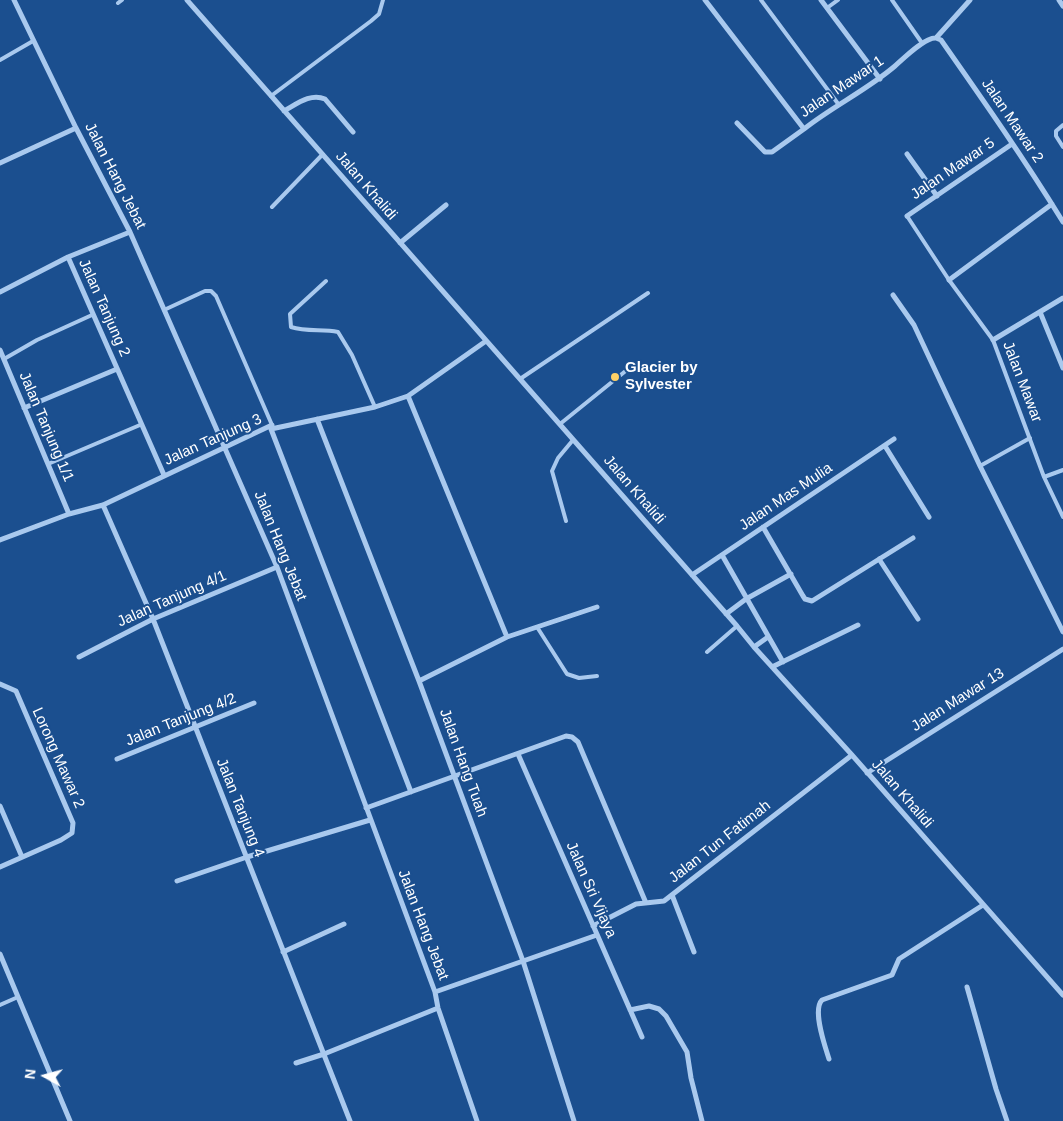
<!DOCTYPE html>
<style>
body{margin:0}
#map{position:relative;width:1063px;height:1121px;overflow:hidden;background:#1b4f8f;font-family:Arial,sans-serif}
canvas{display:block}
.north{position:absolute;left:20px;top:1051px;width:50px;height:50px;-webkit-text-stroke:4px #1b4f8f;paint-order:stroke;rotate:277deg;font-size:14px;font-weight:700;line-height:20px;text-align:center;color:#fff}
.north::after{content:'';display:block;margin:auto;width:18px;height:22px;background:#fff;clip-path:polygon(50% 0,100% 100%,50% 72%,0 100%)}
</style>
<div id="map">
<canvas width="1063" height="1121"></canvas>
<div class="north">N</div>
</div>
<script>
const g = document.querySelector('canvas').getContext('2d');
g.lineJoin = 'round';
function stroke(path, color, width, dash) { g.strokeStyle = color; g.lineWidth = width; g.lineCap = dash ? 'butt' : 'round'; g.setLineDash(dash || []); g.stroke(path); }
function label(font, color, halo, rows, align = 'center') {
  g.font = font + ' Arial,sans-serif'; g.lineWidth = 4; g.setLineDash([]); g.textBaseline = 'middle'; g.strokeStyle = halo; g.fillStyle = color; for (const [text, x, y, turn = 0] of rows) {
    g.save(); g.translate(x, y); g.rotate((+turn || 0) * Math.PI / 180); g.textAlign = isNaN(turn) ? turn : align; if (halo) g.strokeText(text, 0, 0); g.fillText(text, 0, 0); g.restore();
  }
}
const service = new Path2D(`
 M761,0l78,105
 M892,0l30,43
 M118,3l4,-3
 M827,8l11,-8
 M0,60l33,-19
 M271,96l100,-75 8,-7 4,-14
 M1063,125l-7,6v5l7,11
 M272,207l50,-52
 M907,216l42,64 44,60 51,137 19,40
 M326,281l-36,33 1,13c15,5 31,2 47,5l14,23 23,52
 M164,310l41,-19h6l5,5 56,129
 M4,359l33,-19 55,-25
 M520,379l128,-86
 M560,424l73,-59
 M48,464l92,-39
 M980,466l50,-28
 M1044,477l19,-7
 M566,521l-14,-50 6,-13 15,-18
 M537,627l30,47 12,4 18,-2
 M707,652l30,-26
 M0,1005l18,-8`);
const minor = new Path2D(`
 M14,0l62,128 54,104 147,335 158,425 3,16 39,113
 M187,0l550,626 17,21 98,108 211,240
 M705,0l99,129c29,-23 63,-39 91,-63 9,-8 30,-29 41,-28l34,-38
 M821,0l59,79
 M1059,0l4,6
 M936,38l5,2c42,60 84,120 122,182
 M284,111c13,-7 26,-18 41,-12l28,33
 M737,123l28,29h7l32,-23
 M907,154l30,42
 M0,163l76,-35
 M907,216l105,-72
 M400,243l46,-38
 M68,257l96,218
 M949,280l103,-76
 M0,292l68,-35 62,-25
 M893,295l21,30 66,141 83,166
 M1040,312l23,56
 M993,340l70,-42
 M0,350l69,164
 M408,396l99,241
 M24,408l93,-39
 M317,419l102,262 104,280 51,160
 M271,429l140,363
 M885,446l44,71
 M103,505l50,114 197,502
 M763,527l40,69 2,3 7,2 101,-63
 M0,540l69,-26 34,-9 169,-80 -1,4 104,-22 33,-11 78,-55
 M722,555l61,107
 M879,559l39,60
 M692,575l202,-136
 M726,614l20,-15 45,-25
 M754,647l14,-10
 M79,657l74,-38 124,-52
 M772,667l86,-42
 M419,681l88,-44 90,-30
 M0,684l16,7 57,132 -1,10 -11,7 -61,27
 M518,754l124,283
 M117,759l137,-56
 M867,773l196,-124
 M0,806l22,51
 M366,808l200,-72 6,1 6,5 68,161
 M177,881l70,-24 123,-37
 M672,895l22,57
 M593,926l43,-22 28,-3 188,-146
 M283,952l61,-28
 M0,954l70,167
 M967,987l29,102 11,32
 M435,992l162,-57
 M630,1010l19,-4 10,3 7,7 21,36 4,26 11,43
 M829,1059c-4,-13 -17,-49 -7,-59l70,-25 7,-16 84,-54
 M296,1063l28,-9 114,-46`);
const markers = [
 [615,377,5,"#ffd166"]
];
const streetNames = [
 ["Jalan Mawar 1",842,87,-34],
 ["Jalan Mawar 2",1012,121,56],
 ["Jalan Mawar 5",953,169,-34],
 ["Jalan Hang Jebat",115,176,63],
 ["Jalan Khalidi",366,186,49],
 ["Jalan Tanjung 2",104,308,66],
 ["Jalan Mawar",1022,382,69],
 ["Jalan Tanjung 1/1",46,427,67],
 ["Jalan Tanjung 3",213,440,-24],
 ["Jalan Khalidi",634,490,49],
 ["Jalan Mas Mulia",786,497,-34],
 ["Jalan Hang Jebat",280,546,68],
 ["Jalan Tanjung 4/1",172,599,-24],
 ["Jalan Mawar 13",958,700,-32],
 ["Jalan Tanjung 4/2",181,720,-22],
 ["Lorong Mawar 2",58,758,66],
 ["Jalan Hang Tuah",463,763,70],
 ["Jalan Khalidi",902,794,49],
 ["Jalan Tanjung 4",240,808,68],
 ["Jalan Tun Fatimah",720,842,-38],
 ["Jalan Sri Vijaya",591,890,66],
 ["Jalan Hang Jebat",423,925,69]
];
const poiNames = [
 ["Glacier by",625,368],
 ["Sylvester",625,385]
];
stroke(service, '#a9c9ee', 4);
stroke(minor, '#a9c9ee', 5);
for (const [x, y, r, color] of markers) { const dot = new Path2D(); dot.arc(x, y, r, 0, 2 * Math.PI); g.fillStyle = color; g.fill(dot); stroke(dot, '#1b4f8f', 2); }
label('15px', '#fff', '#1b4f8f', streetNames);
label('bold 15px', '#fff', '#1b4f8f', poiNames, 'left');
</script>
